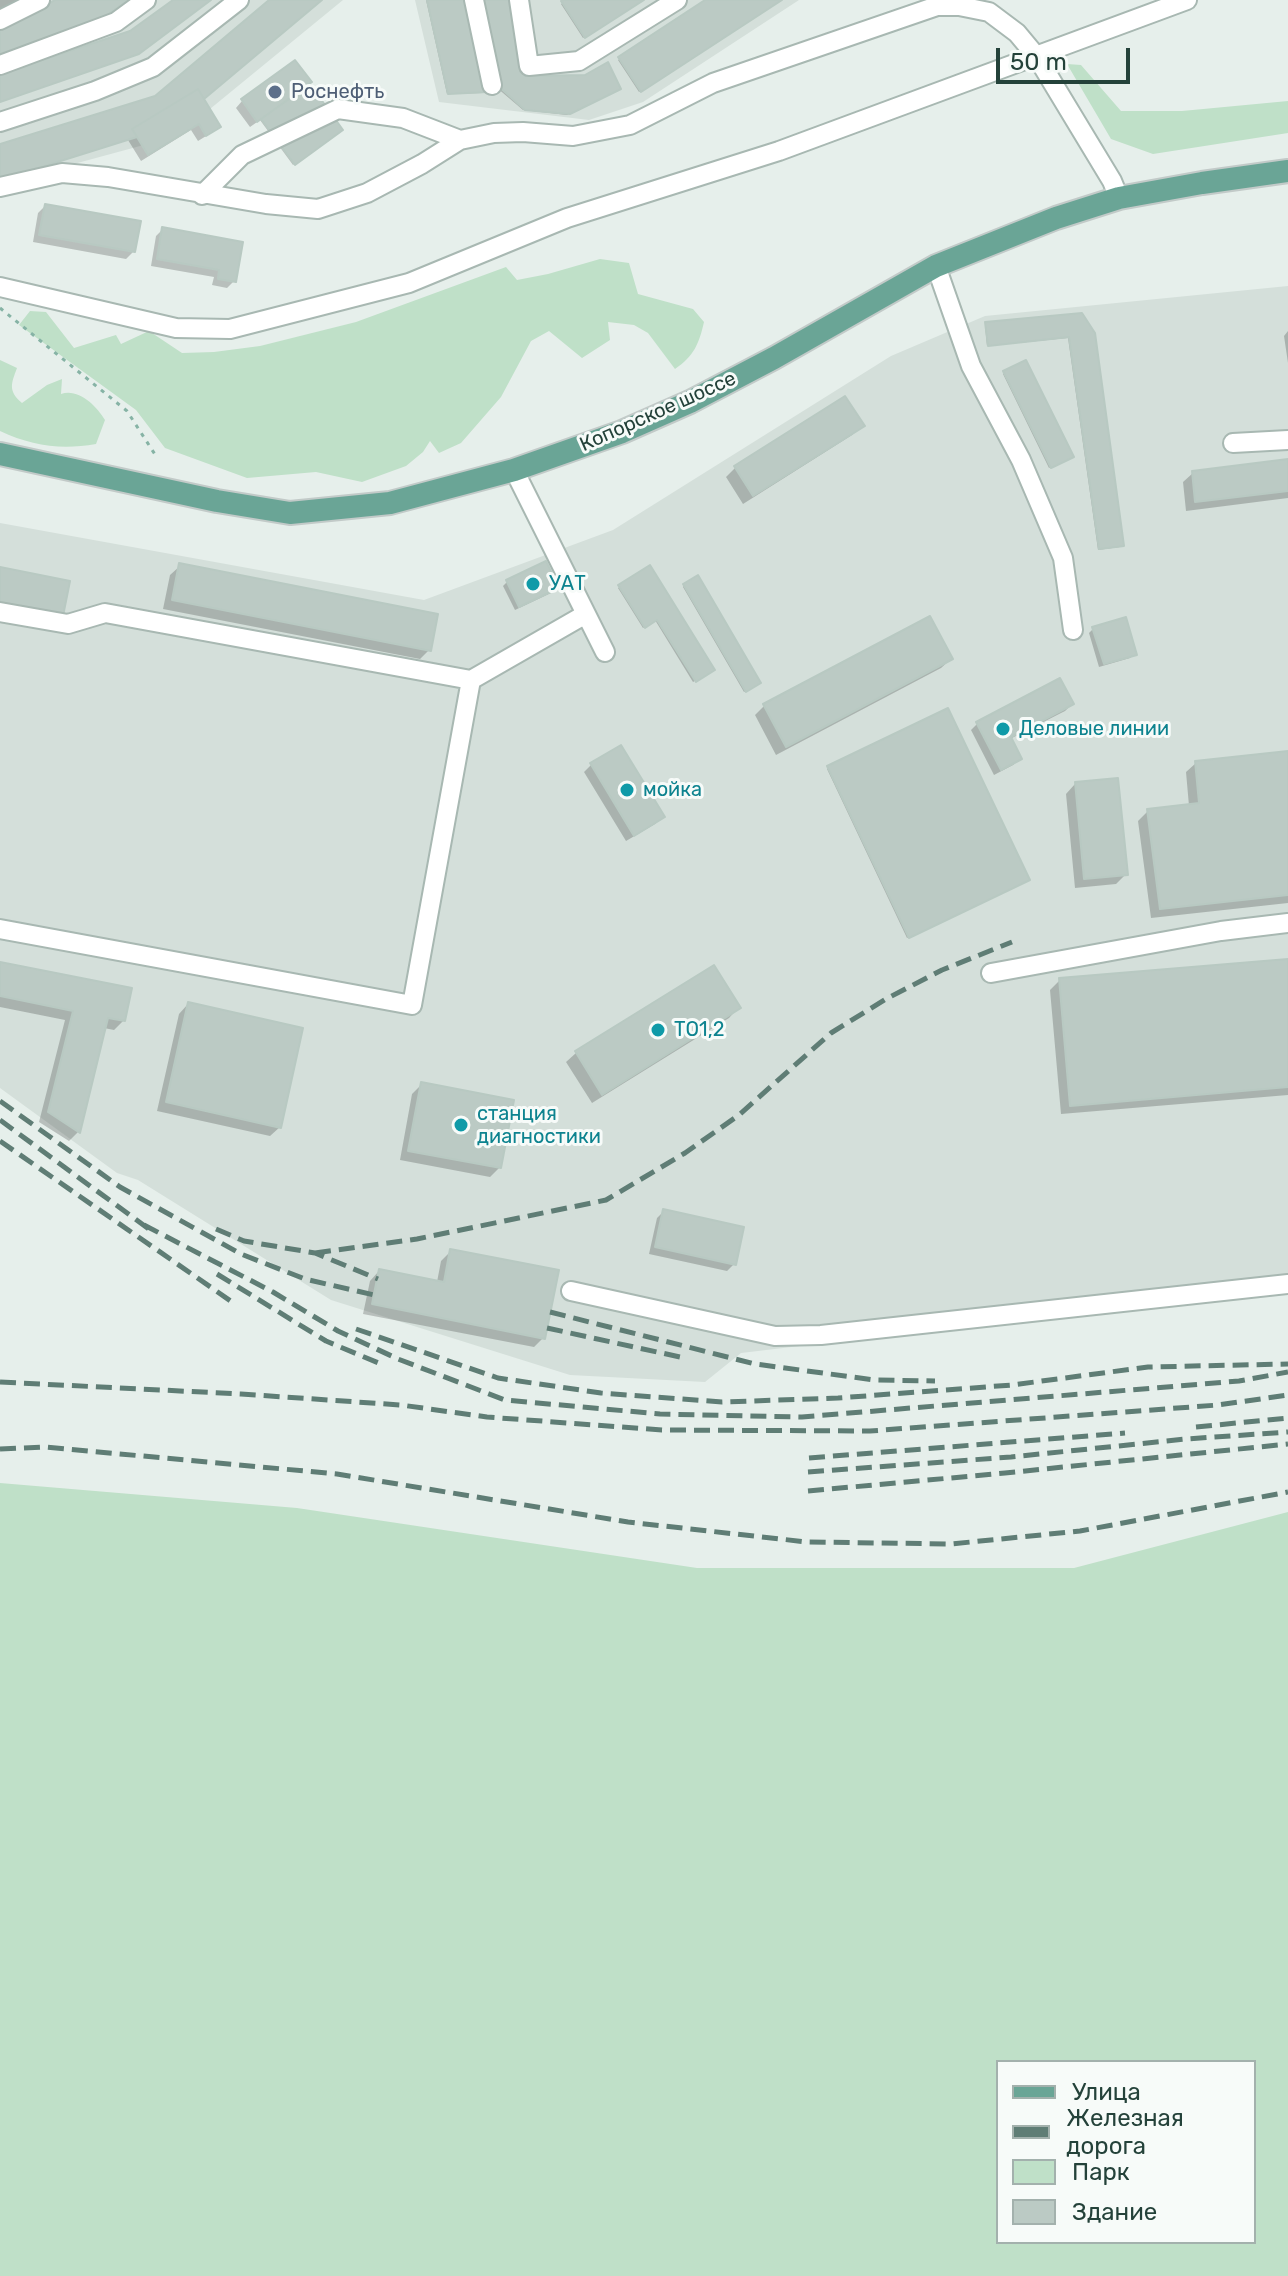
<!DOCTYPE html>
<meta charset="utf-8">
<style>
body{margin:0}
#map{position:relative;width:1288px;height:2276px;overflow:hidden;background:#e6efeb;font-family:Rubik,sans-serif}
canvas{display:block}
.legend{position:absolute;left:996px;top:2060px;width:260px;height:184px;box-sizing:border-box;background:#f7fbf9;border:2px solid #a3b1ad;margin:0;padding:10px 14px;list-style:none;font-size:24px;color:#24423a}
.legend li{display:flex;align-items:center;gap:16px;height:40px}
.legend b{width:40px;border:2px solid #a3b1ad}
.scale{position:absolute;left:996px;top:48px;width:134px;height:36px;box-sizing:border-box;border:4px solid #24423a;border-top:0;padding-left:10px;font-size:24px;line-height:28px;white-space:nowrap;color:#24423a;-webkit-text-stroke:6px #f7fbf9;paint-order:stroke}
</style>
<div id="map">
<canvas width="1288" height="2276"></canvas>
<ul class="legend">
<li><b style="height:10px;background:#6aa596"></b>Улица</li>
<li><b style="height:10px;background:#5f7d75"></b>Железная дорога</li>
<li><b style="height:22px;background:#bfe0c8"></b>Парк</li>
<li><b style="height:22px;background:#bbcac4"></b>Здание</li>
</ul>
<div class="scale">50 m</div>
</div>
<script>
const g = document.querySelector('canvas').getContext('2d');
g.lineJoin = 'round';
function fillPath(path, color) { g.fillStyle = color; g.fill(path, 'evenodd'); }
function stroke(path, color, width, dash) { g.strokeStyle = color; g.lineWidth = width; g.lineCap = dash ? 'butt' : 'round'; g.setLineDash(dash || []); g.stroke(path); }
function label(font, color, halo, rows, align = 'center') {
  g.font = font + ' Rubik,sans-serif'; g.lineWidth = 6; g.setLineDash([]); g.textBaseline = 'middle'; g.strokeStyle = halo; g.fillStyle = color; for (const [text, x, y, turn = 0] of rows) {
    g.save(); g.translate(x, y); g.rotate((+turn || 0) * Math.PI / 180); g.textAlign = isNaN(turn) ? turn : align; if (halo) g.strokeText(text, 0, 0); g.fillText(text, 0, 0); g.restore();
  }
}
const built = new Path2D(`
 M0,0h343l-166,136 -177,48z
 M415,0h384l-156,102 -54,18 -150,-18z
 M1288,286v1002l-547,65 -36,29 -135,-7 -239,-75 -193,-120 -21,-7 -117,-85v-565l424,77 189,-70 278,-174 94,-40z`);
const green = new Path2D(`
 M1067,64l14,1 40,46h61l106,-10v32l-135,21 -42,-15z
 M600,259l29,4 9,31 55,15 11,13c-5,22 -10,34 -29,47l-27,-36 -14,-8 -26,-3 2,18 -28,18 -33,-27 -18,10 -30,56 -40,46 -22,10 -9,-12 -7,11 -17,14 -44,16 -46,-10 -69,6 -82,-30 -29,-38 -117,-85 11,-14 16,1 28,36 42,-13 5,9 28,-13 33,22 32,-1 46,-6 96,-24 150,-55 11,13 31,-6z
 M0,360l17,8c-6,16 -9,23 5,35l25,-18 15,-6 -1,15c17,-6 35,11 44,26l-9,24c-35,6 -64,2 -96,-13z
 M0,1483l297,25 400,60h377l214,-56v764h-1288zM998,2062h256v180h-256z`);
const shadow = new Path2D(`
 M0,0h21l-21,13z
 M272,0h47l-117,99 16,27 -7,7 -13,8 -7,-11 -50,31 -13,-21 -128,40v-34l156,-49z
 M426,0h37l21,92 -1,1 -36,1z
 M510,0l13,78 94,12 -50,25 -44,-5 -27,-23z
 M567,0h75l-59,38 -22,-34z
 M709,0h71l-141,92 -21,-32z
 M307,84l34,46 -48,35 -33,-45 -10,7 -14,-19 6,-7z
 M45,206l88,46 -7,7 -93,-17 5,-29z
 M163,229l78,15 -7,37 -7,7 -15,-3 2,-8 -63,-11 5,-30z
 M986,324l107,10 28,211 -1,2 -22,3 -30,-212 -81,8 -2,-20z
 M1288,331v32l-4,-27z
 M1004,373l66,85 -21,10 -46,-94z
 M845,398l17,28 -10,9 -109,69 -17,-27 9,-9z
 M1288,461v37l-102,13 -3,-29 10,-9z
 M180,566l249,84 -9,9 -257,-50 7,-34z
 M650,568l61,103 -18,11 -38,-62 -12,8 -25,-40z
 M507,582l50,6 -4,4 -38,18 -12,-24z
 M684,585l73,99 -13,8 -61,-105z
 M1093,629l42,25 -5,4 -31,9 -10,-34z
 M951,659l-10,9 -165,87 -21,-40 10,-10z
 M1072,704l-7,7 -55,28 10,20 -7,6 -19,10 -23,-45 7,-7z
 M620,747l42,70 -7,7 -29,17 -42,-69 7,-7z
 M1288,753v150l-137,15 -13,-97 10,-10 41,-5 -3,-34 10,-9z
 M828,768l198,113 -119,57 -80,-169z
 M1075,784l51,90 -10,10 -41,4 -9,-94z
 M1288,961v134l-227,19 -11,-124 10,-10z
 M0,964l124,56 -10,10 -10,-2 -26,104 -9,9 -30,-19 26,-102 -65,-13z
 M713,967l25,41 -9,10 -137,85 -26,-41 10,-9z
 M188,1004l92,123 -10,9 -113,-25 22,-97z
 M422,1084l78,83 -10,10 -90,-17 12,-66z
 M664,1211l70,53 -7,7 -78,-17 8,-36z
 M451,1251l92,87 -9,9 -171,-33 7,-33 9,-10 58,11 4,-21z`);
const building = new Path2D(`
 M55,0h73l-21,15 -107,46v-32z
 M173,0h38l-72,54 -139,48v-28l130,-43z
 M269,0h53l-118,99 -6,-10 -66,40 5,8 -137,43v-36l155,-48z
 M427,0h38l22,92 -39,2z
 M483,0h29l13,76 60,-1 23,-13 13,27 -51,25 -45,-4 -28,-25z
 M564,0h80l-59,38 -24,-37z
 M705,0h77l-141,92 -23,-35z
 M295,60l17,22 -55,40 -16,-23z
 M310,84l33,46 -48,35 -34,-46z
 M198,89l23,38 -15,9 -7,-12 -51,31 -16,-26z
 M45,204l96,17 -6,31 -96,-17z
 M162,227l81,15 -7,40 -18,-3 1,-9 -62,-11z
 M1082,313l13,20 29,213 -25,3 -30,-212 -81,9 -3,-24z
 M1026,360l48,97 -23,11 -48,-97z
 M845,396l20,30 -112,70 -19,-30z
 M1288,459v32l-93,11 -3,-31z
 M546,561l13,27 -40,19 -13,-27z
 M179,563l259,51 -7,37 -259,-51z
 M650,565l65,105 -19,12 -39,-62 -12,8 -27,-43z
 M0,567l70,14 -7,35 -63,-12z
 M698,575l63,108 -15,9 -63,-108z
 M930,616l23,43 -167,88 -23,-43z
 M1126,617l11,38 -33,9 -12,-37z
 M1060,678l14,26 -63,33 11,22 -21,11 -25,-48z
 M948,708l82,172 -121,58 -82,-172z
 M621,745l44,72 -31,19 -44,-73z
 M1288,751v144l-128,14 -13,-100 52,-6 -4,-42z
 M1118,778l10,97 -44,4 -9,-97z
 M1288,959v128l-218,19 -11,-128z
 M0,962l132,26 -7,33 -17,-3 -28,115 -32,-21 25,-101 -73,-15z
 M714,965l27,43 -139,87 -27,-44z
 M188,1002l115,26 -22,100 -115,-26z
 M421,1082l93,18 -13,68 -93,-17z
 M663,1209l81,18 -8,38 -81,-18z
 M450,1249l109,21 -14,69 -173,-35 7,-35 65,13z`);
const path = new Path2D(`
 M0,308l127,103 29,45`);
const minor = new Path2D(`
 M474,0l18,85
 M519,0l10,66 50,-5 98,-61
 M0,20l40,-20
 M0,65l116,-43 30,-22
 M0,122l95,-31 58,-24 86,-67
 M0,187l62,-14 46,4 158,27 52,5 49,-16 55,-29 38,-24 34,-7 29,-1 50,4 57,-11 83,-42 224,-77h22l30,6 28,21 20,24 75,124 7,17
 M202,195l40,-40 96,-46 65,9 57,22
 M936,266l35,100 50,94 42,98 10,72
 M0,287l176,41 54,1 179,-46 158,-65 212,-67 408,-151
 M1233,443l55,-3
 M514,470l91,182
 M0,612l68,12 37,-11 366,67 115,-66
 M0,929l412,76 59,-325
 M991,973l230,-42 67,-8
 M571,1291l204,45 46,-1 467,-51`);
const major = new Path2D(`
 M0,454l217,47 73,12 100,-10 124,-33 108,-38 68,-30 84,-44 162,-92 120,-48 63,-20 83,-15 86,-12`);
const rail = new Path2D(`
 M0,1101l120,86 121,67 64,25 69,16
 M0,1120l153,112
 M0,1141l235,163
 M144,1225l129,67 65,39 60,28 107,41 155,14 142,3 437,-36 49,-9
 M216,1229l28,12 71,12 63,26
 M315,1253l102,-14 189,-39 79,-47 54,-38 92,-82 55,-34 56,-29 70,-28
 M217,1274l109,67 55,23
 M550,1312l205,52 120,16 60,1
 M547,1328l133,29
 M356,1329l142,49 103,15 121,9 116,-4 174,-13 136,-18 140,-3
 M0,1382l241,12 160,11 86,12 175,13 208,1 348,-26 70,-10
 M1196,1427l92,-9
 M0,1449l45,-2 292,27 291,48 179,20 144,2 129,-13 208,-39
 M809,1458l316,-25
 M808,1472l203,-15 175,-18 102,-7
 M808,1491l197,-18 283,-29`);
const markers = [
 [275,92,8,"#5c6f8a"],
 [533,584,8,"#0f9aa8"],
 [1003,729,8,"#0f9aa8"],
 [627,790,8,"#0f9aa8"],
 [658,1030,8,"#0f9aa8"],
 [461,1125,8,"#0f9aa8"]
];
const serviceNames = [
 ["Роснефть",291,92]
];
const streetNames = [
 ["Копорское шоссе",658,412,-24]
];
const cultureNames = [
 ["УАТ",549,584],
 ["Деловые линии",1019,729],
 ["мойка",643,790],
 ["ТО1,2",674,1030],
 ["станция",477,1114],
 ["диагностики",477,1137]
];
fillPath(built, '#d4dfda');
fillPath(green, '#bfe0c8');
fillPath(shadow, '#0003');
fillPath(building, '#bbcac4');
stroke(building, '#b8c9c2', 2);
stroke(minor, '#a8b8b2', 22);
stroke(major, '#c2cac8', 26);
stroke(path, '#86b3a5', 3, [4, 6]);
stroke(minor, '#fff', 18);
stroke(major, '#6aa596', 22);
stroke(rail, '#5f7d75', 5, [16, 8]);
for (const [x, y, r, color] of markers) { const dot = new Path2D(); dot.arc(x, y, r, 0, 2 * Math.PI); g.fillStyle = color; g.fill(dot); stroke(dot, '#f7fbf9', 3); }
label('20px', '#4e5e75', '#f7fbf9', serviceNames, 'left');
label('20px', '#24423a', '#f7fbf9', streetNames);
label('20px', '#0d838f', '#f7fbf9', cultureNames, 'left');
</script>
